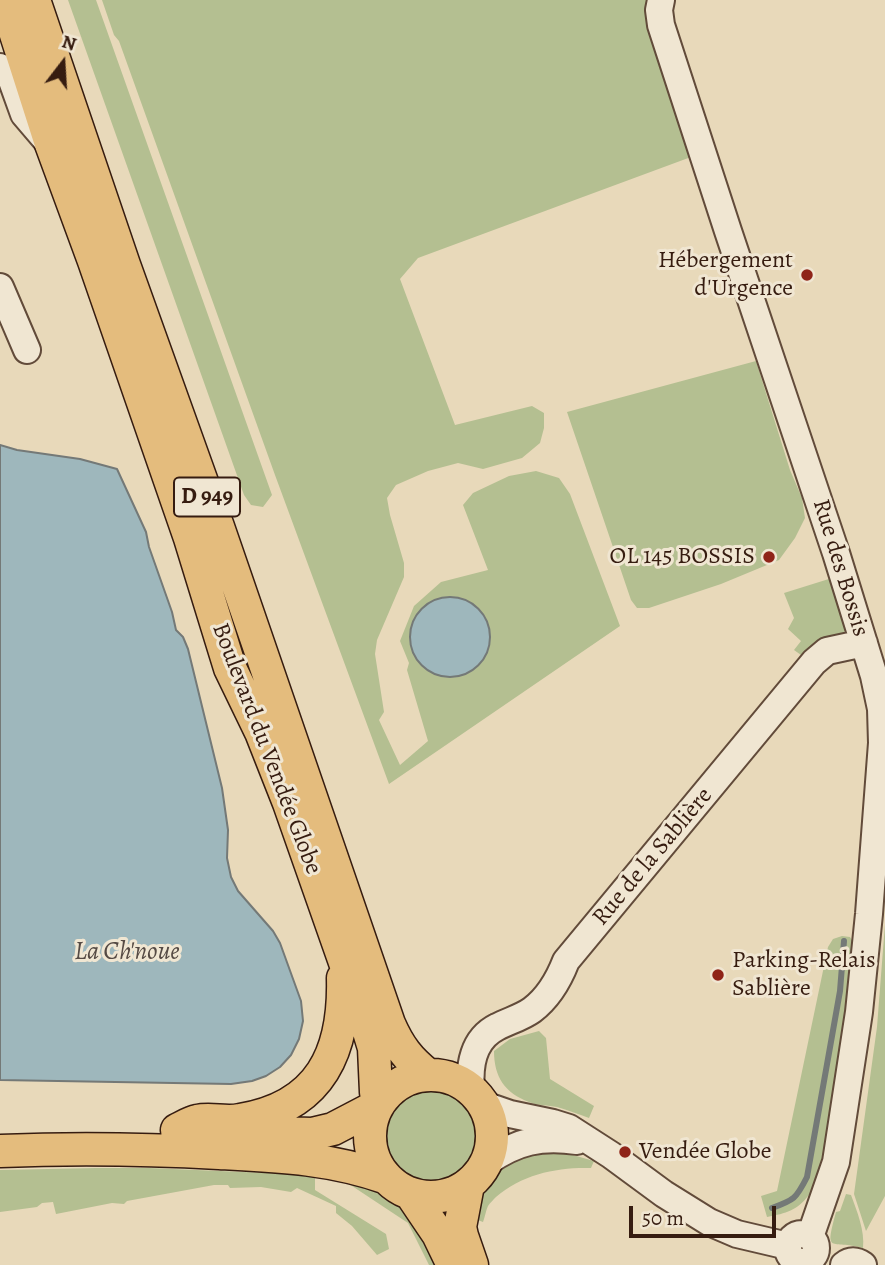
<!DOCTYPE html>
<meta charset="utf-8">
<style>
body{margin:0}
#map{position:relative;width:885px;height:1265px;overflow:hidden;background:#e8d9ba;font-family:Alegreya,serif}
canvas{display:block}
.north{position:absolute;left:28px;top:28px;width:70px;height:70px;-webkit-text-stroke:5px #f0e6d2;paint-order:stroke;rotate:17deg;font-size:19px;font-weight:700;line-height:28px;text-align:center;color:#361c10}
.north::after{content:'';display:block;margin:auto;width:24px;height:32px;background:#361c10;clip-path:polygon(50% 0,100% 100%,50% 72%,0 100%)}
.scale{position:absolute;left:629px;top:1206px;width:147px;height:32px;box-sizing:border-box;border:4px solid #361c10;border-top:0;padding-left:9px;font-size:21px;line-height:24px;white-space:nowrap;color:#361c10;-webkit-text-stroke:5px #f0e6d2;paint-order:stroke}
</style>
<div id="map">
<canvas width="885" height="1265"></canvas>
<div class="north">N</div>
<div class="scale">50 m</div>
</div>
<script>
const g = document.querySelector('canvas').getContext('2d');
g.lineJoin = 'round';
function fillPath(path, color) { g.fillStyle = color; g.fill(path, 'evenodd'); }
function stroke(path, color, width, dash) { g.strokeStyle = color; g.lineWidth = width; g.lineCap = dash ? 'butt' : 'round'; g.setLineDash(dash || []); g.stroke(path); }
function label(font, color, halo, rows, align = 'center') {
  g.font = font + ' Alegreya,serif'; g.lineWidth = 6; g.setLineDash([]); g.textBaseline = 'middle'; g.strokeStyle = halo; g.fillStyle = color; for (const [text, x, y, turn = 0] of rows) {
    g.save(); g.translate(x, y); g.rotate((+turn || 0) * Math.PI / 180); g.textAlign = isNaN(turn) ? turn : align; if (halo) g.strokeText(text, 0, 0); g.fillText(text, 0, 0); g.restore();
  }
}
const green = new Path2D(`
 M68,0h28l176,495 -9,12 -12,-2 -7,-10z
 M102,0h544l2,23 43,134 -273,101 -18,21 55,146 77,-19 12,7v15l-4,15 -18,15 -39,11 -25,-6 -30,8 -32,14 -9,13 3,17 14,48v14l-27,63 -2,14 9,58 -5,8 21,45 28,-24 -21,-71 2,-7 -9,-22 14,-35 27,-24 47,-12 -25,-65 10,-12 36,-17 27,-5 23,7 11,16 50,132 -231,158 -114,-309 -156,-434 -5,-6z
 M756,361l34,109 12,28 3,20 -10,20 -16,22 -58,24 -72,24h-12l-6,-8 -64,-188z
 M832,578l17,48 -8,10 -29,10 -5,9h-6l-7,-5 7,-9 -13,-12 6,-11 -10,-25z
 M885,924v272l-19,35 -12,-37 23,-167z
 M842,936l8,1 3,5 -7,92 -25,143 -6,20 -6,-2c-13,16 -22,18 -42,22l-6,-21 16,-5 51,-244 5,-8z
 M539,1031l7,7 4,41 44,27 -5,12c-11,-4 -21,-8 -32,-11 -9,-2 -19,-1 -28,-5 -24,-9 -35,-25 -35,-51l16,-12z
 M384 1135a47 47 0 1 1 94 0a47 47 0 1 1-94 0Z
 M555,1150l39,11 -3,7c-33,-1 -69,6 -95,29 -2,2 -6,6 -8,9 -2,4 -3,11 -5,16l-8,-3 7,-26 21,-29 14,-10z
 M96,1168h53l141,6 25,2v14l71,44 3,15 -12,6 -25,-29 -16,-13v-7l-39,-18 -6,4 -30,-5 -31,1 -2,-3h-14l-87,16 -3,3 -12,-1 -56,11 -3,-12 -11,1 -5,4 -37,5v-42z
 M343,1180l26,5 23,15 22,20 24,45h-9l-21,-42z
 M846,1194l5,1c6,16 14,36 12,53 -32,-9 -39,8 -27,-36l4,-1z`);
const water = new Path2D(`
 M0,445l17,5 63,9 37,10 29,63 3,15 23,65 4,18 7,7 5,12 34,139 6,42 -1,28 4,19 7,14 35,40 7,12 21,58 2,20 -4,18 -8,16 -11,12 -14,9 -14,5 -21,3 -231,-4z
 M410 637a40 40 0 1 1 80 0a40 40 0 1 1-80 0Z`);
const stream = new Path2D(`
 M772,1208c22,-8 24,-9 35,-31l33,-186 4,-50`);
const minor = new Path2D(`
 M661,0l-2,10 2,15 67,206 108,322 38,123 7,33 1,34 -13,171 -10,98 -23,150 -26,75
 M0,67l11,11 13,36 23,27
 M0,287l27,63
 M471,1089c-2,-23 2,-50 26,-62 11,-6 24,-9 35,-17 16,-12 27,-31 34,-49l248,-299 13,-11 37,-8
 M484,1105l26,9 43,9 16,5 42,27 53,39 45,28 28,12 51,12
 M487,1162c30,-21 54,-26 90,-21
 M788 1248a14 14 0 1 1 28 0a14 14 0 1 1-28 0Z
 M844,1265c6,-5 12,-5 19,0`);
const major = new Path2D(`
 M5,0l46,144 43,117 96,277 40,130 31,64 28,71 78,222 7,23 2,44 3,12
 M34,0l90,265 94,262 171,497c10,23 20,36 39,51
 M370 1136a61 61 0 1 1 122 0a61 61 0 1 1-122 0Z
 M177,1130c6,-3 14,-8 20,-9 14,-3 29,2 43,-1 80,-13 105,-67 103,-142
 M210,1131l102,3 21,-5 44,-23
 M0,1151c73,-3 146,-2 219,2 59,3 112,5 168,25
 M468,1185l-8,42 2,9 10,29
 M411,1194l27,40 15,31`);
const markers = [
 [807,275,7,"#8f2418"],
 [769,557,7,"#8f2418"],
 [718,975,7,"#8f2418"],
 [625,1152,7,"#8f2418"]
];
const shields = [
 [207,497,66]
];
const shieldNames = [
 ["D 949",207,497]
];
const poiNames = [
 ["Hébergement",793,261],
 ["d'Urgence",793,289],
 ["OL 145 BOSSIS",755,557],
 ["Parking-Relais",732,961,"left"],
 ["Sablière",732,989,"left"],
 ["Vendée Globe",639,1152,"left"]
];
const streetNames = [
 ["Rue des Bossis",840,568,73],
 ["Boulevard du Vendée Globe",266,749,69],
 ["Rue de la Sablière",653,857,-50]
];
const waterNames = [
 ["La Ch'noue",127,953]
];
fillPath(green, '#b4bf91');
fillPath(water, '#9eb7bc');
stroke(water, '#747977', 2);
stroke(stream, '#747977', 6);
stroke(minor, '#624b3a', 30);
stroke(major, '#361c10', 35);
stroke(minor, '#f0e6d2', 26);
stroke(major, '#e4bc7d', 32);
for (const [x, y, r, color] of markers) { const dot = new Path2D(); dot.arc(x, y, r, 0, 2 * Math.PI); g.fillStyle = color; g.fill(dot); stroke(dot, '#f0e6d2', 2.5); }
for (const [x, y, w] of shields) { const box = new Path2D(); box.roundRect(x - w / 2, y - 19.5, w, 39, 5); g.fillStyle = '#f0e6d2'; g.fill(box); stroke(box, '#361c10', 2); }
label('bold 23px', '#361c10', null, shieldNames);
label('24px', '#361c10', '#f0e6d2', poiNames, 'right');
label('24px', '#361c10', '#f0e6d2', streetNames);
label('italic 26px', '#554a44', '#f0e6d2', waterNames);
</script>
